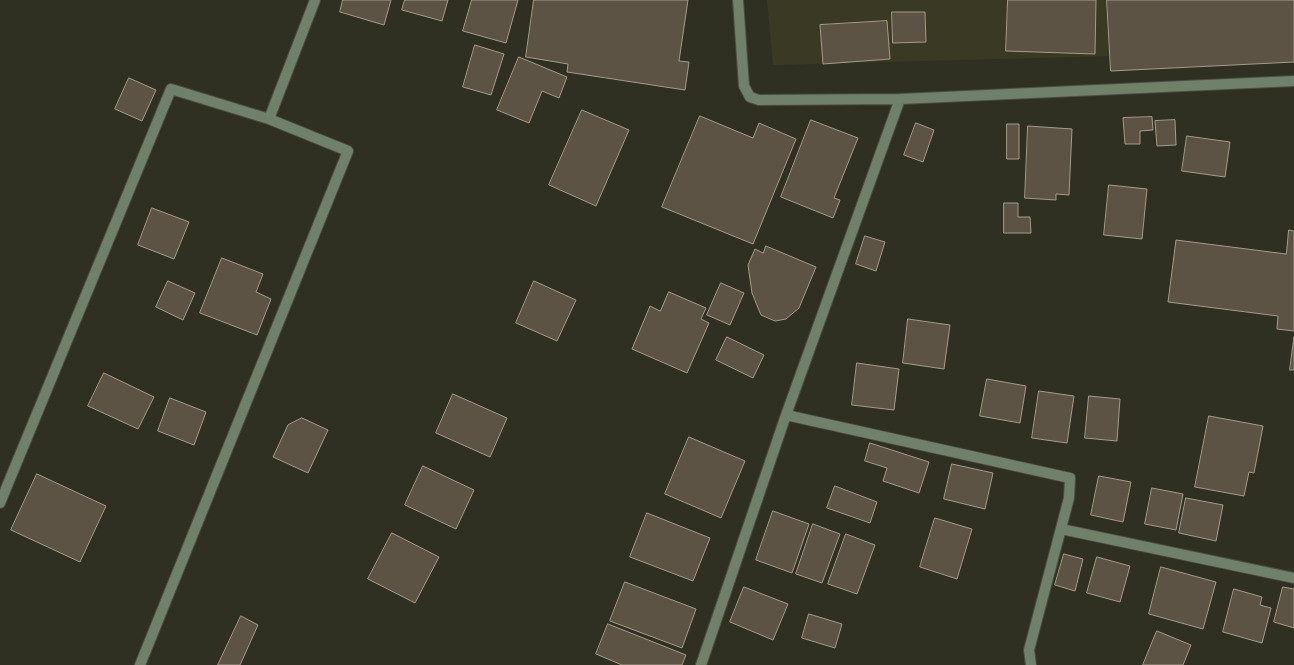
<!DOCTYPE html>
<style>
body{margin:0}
canvas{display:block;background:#2f3021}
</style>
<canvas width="1294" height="665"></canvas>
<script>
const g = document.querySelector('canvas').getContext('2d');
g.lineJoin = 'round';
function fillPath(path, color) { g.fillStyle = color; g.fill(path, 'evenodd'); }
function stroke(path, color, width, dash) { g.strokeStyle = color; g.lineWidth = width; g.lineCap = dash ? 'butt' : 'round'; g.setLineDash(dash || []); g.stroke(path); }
const built = new Path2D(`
 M767,0h527v51l-521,14z`);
const building = new Path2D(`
 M343,0h48l-7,25 -44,-13z
 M405,0h43l-6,21 -40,-11z
 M472,0h46l-12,43 -43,-12z
 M534,0h154l-9,61 10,1 -4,28 -118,-18 1,-8 -42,-7z
 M1008,0h88l-1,54 -89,-3z
 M1107,0h187v62l-183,9z
 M892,12h33l1,30 -33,1z
 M887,21l3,38 -67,5 -3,-39z
 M475,45l29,9 -13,41 -28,-8z
 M519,57l48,20 -8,21 -17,-7 -13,32 -32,-13z
 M129,78l27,12 -14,31 -27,-12z
 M582,110l47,20 -33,76 -47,-21z
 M700,116l53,22 6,-15 37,16 -43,105 -91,-37z
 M1152,117l1,13 -13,1v13h-15l-2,-26z
 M811,120l47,18 -24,60 6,2 -7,18 -52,-21z
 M1175,120l1,25 -19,1 -2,-25z
 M916,123l18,7 -11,32 -19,-7z
 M1007,124h12v35h-12z
 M1028,126l44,3 -3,66 -13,-1v6l-31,-2z
 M1187,136l43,6 -5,35 -43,-6z
 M1109,185l38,4 -5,50 -38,-4z
 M1004,203h14v14h12l1,16h-27z
 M152,208l37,14 -15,37 -36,-14z
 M1289,230l5,1v100l-17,-2 1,-13 -110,-14 8,-62 110,14z
 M865,236l20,6 -9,29 -20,-7z
 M766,246l50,21 -17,41 -13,11 -11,2 -14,-6 -9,-22 -4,-28 7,-16 8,4z
 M222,258l41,16 -7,18 15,7 -14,36 -57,-22z
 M168,281l27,12 -12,27 -27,-13z
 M534,281l42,19 -19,41 -41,-18z
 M721,283l23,10 -14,32 -23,-10z
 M669,292l37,16 -5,11 8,4 -22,50 -55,-24 18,-43 10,5z
 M908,319l42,6 -6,44 -41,-6z
 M727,337l37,18 -11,23 -37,-18z
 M1294,337v33h-4z
 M857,363l42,6 -5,41 -42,-5z
 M104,373l50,24 -16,32 -50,-23z
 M987,379l39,7 -6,37 -40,-7z
 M1039,391l35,5 -7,47 -35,-5z
 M453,394l54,24 -17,39 -54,-24z
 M1089,396l31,3 -3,42 -32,-3z
 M170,398l36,14 -12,33 -36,-14z
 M1209,416l54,10 -9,47 -5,-1 -5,24 -49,-9z
 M302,418l26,12 -20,43 -35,-16 15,-32z
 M689,437l56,24 -24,57 -56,-24z
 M870,443l59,19 -10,31 -36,-12 4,-13 -22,-7z
 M952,464l41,9 -8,36 -41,-10z
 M423,466l51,24 -18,39 -51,-24z
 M37,474l69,32 -26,56 -69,-32z
 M1099,476l32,6 -8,40 -32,-7z
 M835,486l42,16 -7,21 -43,-15z
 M1152,488l31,6 -7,36 -31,-6z
 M1186,498l37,7 -7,36 -37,-8z
 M773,511l36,13 -17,49 -36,-13z
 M647,513l63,25 -17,43 -63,-24z
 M935,518l37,11 -15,50 -37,-12z
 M813,524l27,10 -18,49 -26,-9z
 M392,533l47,24 -24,46 -47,-24z
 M846,534l29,11 -18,49 -29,-10z
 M1064,554l19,5 -8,32 -20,-6z
 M1097,557l33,9 -10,36 -33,-9z
 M1161,567l55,15 -13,47 -54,-15z
 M625,582l71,27 -14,39 -72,-27z
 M744,587l44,17 -15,36 -43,-18z
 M1283,587l11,2v39l-20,-6z
 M1234,589l28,8 -2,8 11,3 -9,35 -39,-11z
 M809,614l33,10 -7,24 -33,-10z
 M241,616l17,9 -18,40h-22z
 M608,624l78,31 -4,10h-60l-26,-11z
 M1157,631l34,14 -8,20h-40z`);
const street = new Path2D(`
 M738,0l6,86 6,11 9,3 141,-1 394,-18
 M786,415l284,63 -1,20 -40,152 2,15
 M0,503l171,-414 98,30 46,-119
 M1061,529l233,49
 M140,665l208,-514 -79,-32
 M701,665l85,-250 114,-316`);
fillPath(built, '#3a3a24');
fillPath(building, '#5c5344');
stroke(building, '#a59b8b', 1);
stroke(street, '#4d4e40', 12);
stroke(street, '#6f816b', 10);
</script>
